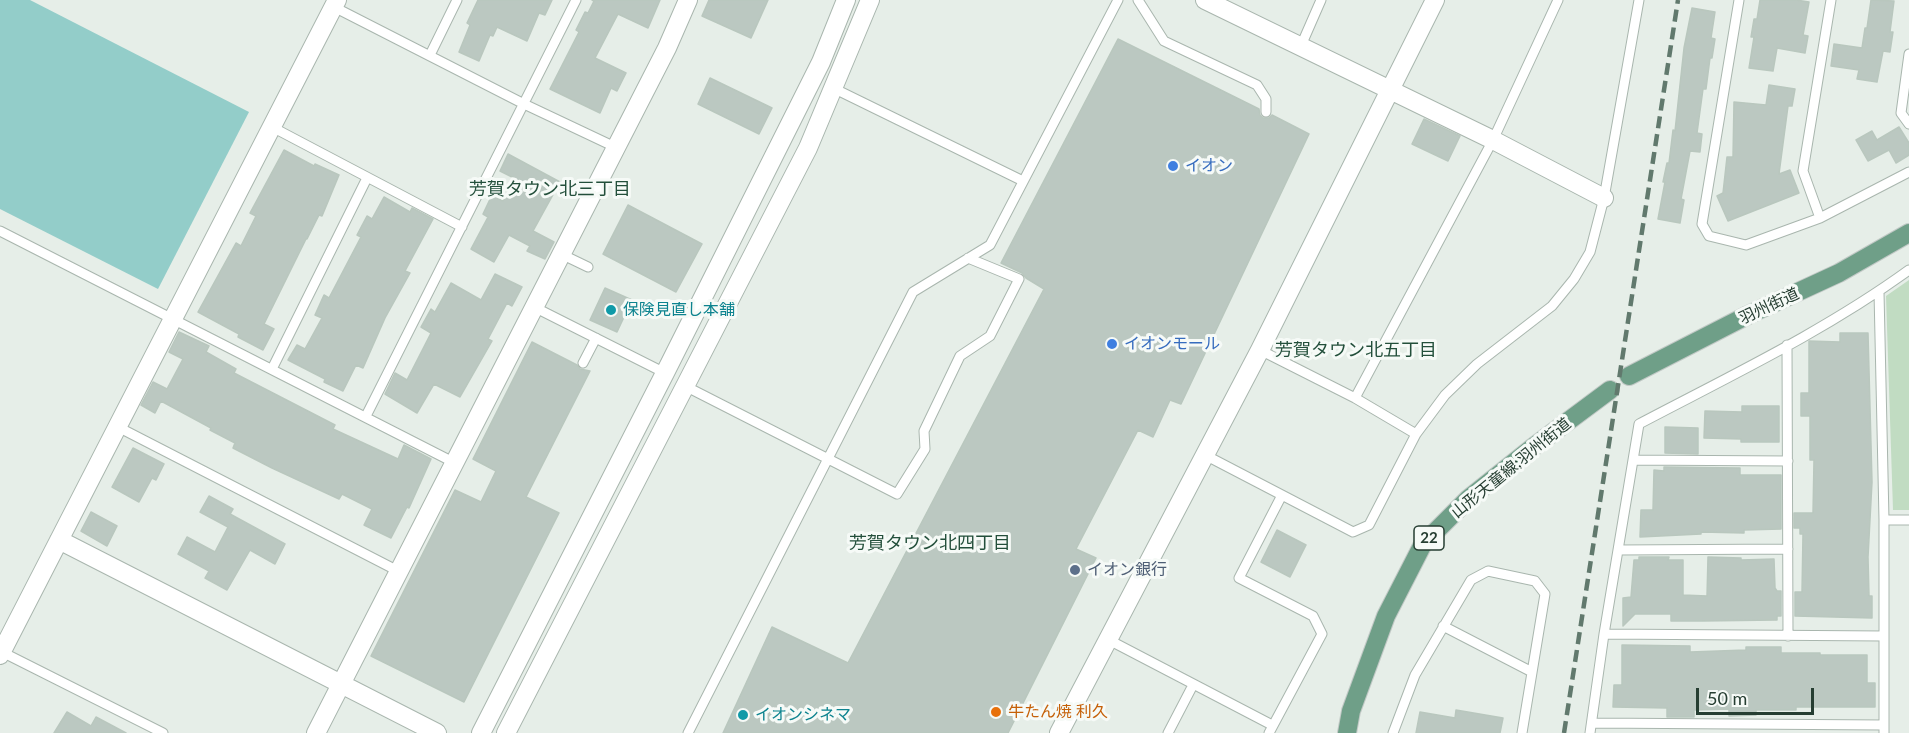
<!DOCTYPE html>
<meta charset="utf-8">
<style>
body{margin:0}
#map{position:relative;width:1909px;height:733px;overflow:hidden;background:#e6eee8;font-family:Lato,sans-serif}
canvas{display:block}
.scale{position:absolute;left:1696px;top:688px;width:118px;height:27px;box-sizing:border-box;border:3px solid #263e32;border-top:0;padding-left:8px;font-size:18px;line-height:21px;white-space:nowrap;color:#263e32;-webkit-text-stroke:4px #f6faf7;paint-order:stroke}
</style>
<div id="map">
<canvas width="1909" height="733"></canvas>
<div class="scale">50 m</div>
</div>
<script>
const g = document.querySelector('canvas').getContext('2d');
g.lineJoin = 'round';
function fillPath(path, color) { g.fillStyle = color; g.fill(path, 'evenodd'); }
function stroke(path, color, width, dash) { g.strokeStyle = color; g.lineWidth = width; g.lineCap = dash ? 'butt' : 'round'; g.setLineDash(dash || []); g.stroke(path); }
function label(font, color, halo, rows, align = 'center') {
  g.font = font + ' Lato,"Noto Sans JP",sans-serif'; g.lineWidth = 6; g.setLineDash([]); g.textBaseline = 'middle'; g.strokeStyle = halo; g.fillStyle = color; for (const [text, x, y, turn = 0] of rows) {
    g.save(); g.translate(x, y); g.rotate((+turn || 0) * Math.PI / 180); g.textAlign = isNaN(turn) ? turn : align; if (halo) g.strokeText(text, 0, 0); g.fillText(text, 0, 0); g.restore();
  }
}
const green = new Path2D(`
 M1909,280v230h-16l-7,-214z`);
const water = new Path2D(`
 M0,0h30l219,112 -91,177 -158,-80z`);
const building = new Path2D(`
 M478,0h74l-7,15 -6,-2 -12,28 -30,-14 -4,9 -3,-1 -11,26 -20,-9 11,-27 -3,-2z
 M592,0h68l-12,28 -30,-14 -23,44 31,15 -9,18 -6,-3 -11,25 -50,-24 29,-57 -3,-2 9,-18 3,1 6,-12z
 M709,0h59l-17,38 -49,-22z
 M1760,0h36l13,2 -6,33 5,1 -3,17 -28,-5 -4,23 -24,-3 5,-31h-3l3,-18h3z
 M1871,0l23,1 -4,31h3l-3,20 -7,-1 -6,31 -20,-3 2,-9 -28,-4 3,-22 28,4 3,-20h2z
 M1692,8l23,4 -4,26 4,1 -3,19h-2l-4,31h-3l-6,44 5,1 -2,18 -10,-1 -9,48 3,1 -4,23 -22,-4 7,-37h-2l4,-19h2l4,-33 2,1 9,-83z
 M1118,39l141,70 1,6 3,3h6l3,-3 37,19 -128,270 -11,-4 -17,37 -15,-7 -62,119 20,9 -88,175h-285l49,-106 76,36 196,-374 -18,-11 -4,-5 -21,-10z
 M710,78l62,30 -13,26 -61,-30z
 M1769,85l26,4 -3,17h-4l-9,68 11,-4 9,23 -71,28 -11,-25 6,-3 4,-36h6l1,-55 32,3z
 M1424,119l36,17 -12,25 -36,-17z
 M1899,127l10,16v12l-13,8 -7,-13 -21,11 -12,-21 16,-9 5,9z
 M284,150l30,16 1,-2 24,11 -17,41 -3,-1 -12,24h-1l-42,85 10,5 -11,21 -25,-13 1,-3 -41,-22 38,-69 5,3 15,-30 -6,-3z
 M508,154l52,28 -27,49 21,11 -9,17 -18,-8 3,-5 -21,-11 -15,27 -23,-13 17,-32 -5,-3 9,-19 11,6 11,-23 -14,-7z
 M384,197l26,15 2,-4 21,11 -28,52 5,2 -25,45 -22,50 -7,-3 -13,26 -19,-9 1,-3 -37,-19 9,-15 8,4 17,-31 -7,-3 9,-20 5,3 32,-61 -4,-2 10,-19 5,3z
 M628,205l74,39 -26,48 -73,-38z
 M495,274l27,13 -10,19 -5,-3 -19,36 4,2 -32,56 -26,-13 -17,29 -32,-19 10,-21 12,7 24,-47 -10,-6 10,-18 4,3 16,-29 30,17z
 M605,288l27,12 -15,32 -27,-12z
 M179,332l30,14 -3,6 30,17 -2,4 101,52 -2,4 65,30 6,-14 27,14 -22,49 -2,-1 -16,31 -27,-13 8,-16 -30,-15 -3,5 -67,-31 -39,-20 2,-5 -25,-13 1,-2 -50,-27 -6,12 -14,-8 12,-23 14,7 16,-30 -14,-7z
 M1840,333h28l4,149 -4,75 1,39h3v22l-77,-2v-24h7l1,-58h-3v-6h-6v-15h19l1,-53h-4v-44h-9v-23h8v-52l31,1z
 M532,342l45,23 3,4 10,2 -64,126 33,16 -95,189 -93,-46 84,-166 26,12 15,-31 -23,-12z
 M1742,406h37v36h-38v-3l-37,-1 1,-27 37,1z
 M1665,427l33,1v26l-33,-1z
 M133,448l31,16 -8,16 -4,-2 -13,24 -27,-15z
 M1664,467l76,1v7h41v54l-37,1v3l-43,-1v2l-61,3 1,-27h12l1,-40 10,1z
 M209,496l24,13 -3,5 55,30 -10,20 -25,-14 -23,40 -22,-12 4,-7 -31,-17 9,-17 28,15 13,-25 -28,-15z
 M91,512l26,14 -10,20 -26,-15z
 M1277,530l29,15 -16,32 -29,-15z
 M1639,557h30l-1,3h15v35l24,1 1,-39 33,1v2l33,-1 1,29 2,3h4v25h-4v4l-75,1h-31v-7h-36l-12,12v-28l8,-1 3,-37h5z
 M1622,645l68,1v6l56,-2v-3h35v6h39v2h47v28h8v24h-79v3h-40v5l-27,1v-7l-35,1v7h-27v-9l-54,-1 1,-22h8z
 M1456,710l47,8 -3,15h-84l4,-21 35,6z
 M67,712l24,14 5,-9 30,16h-72z`);
const service = new Path2D(`
 M1138,0l26,41 93,44 9,14v13
 M1739,0l-37,224 7,12 37,9 74,-27 89,-46
 M334,7l190,97 91,43
 M1300,48l21,-48
 M1909,54l-8,59 8,11
 M430,55l27,-55
 M833,88l190,93
 M272,127l190,100
 M1820,218l-17,-47 28,-171
 M0,231l455,232
 M561,254l27,13
 M1879,292l5,228
 M534,307l131,66
 M1787,345l1,291
 M1260,350l95,48 61,36
 M583,363l13,-25
 M272,369l95,-191
 M685,386l212,108 28,-45 -1,-18 36,-75 30,-20 29,-57 -51,-21
 M1355,398l138,-258 65,-140
 M366,416l210,-416
 M118,427l282,145
 M1205,455l148,77 16,-7 47,-91 29,-39 32,-31 75,-58 22,-27 16,-27 14,-54 35,-198
 M1633,460l155,1
 M1618,550l170,-1
 M1443,626l89,46
 M1604,634l280,2
 M1107,639l165,86
 M2,652l161,81
 M1592,723l292,2
 M688,733l225,-441 77,-47 128,-245
 M1168,733l25,-48
 M1269,733l53,-99 -9,-18 -74,-38 43,-83
 M1393,733l22,-58 56,-95 17,-9 47,10 10,13 -23,139
 M1590,733l14,-99 35,-210c91,-48 186,-93 270,-154
 M1884,733v-213h25`);
const minor = new Path2D(`
 M1205,0l288,140 111,58
 M59,540l378,193
 M0,655l337,-655
 M316,733l351,-685 21,-48
 M1059,733l201,-383 175,-350`);
const tertiary = new Path2D(`
 M481,733l184,-360 156,-311 25,-62
 M506,733l302,-585 62,-148`);
const primary = new Path2D(`
 M1629,376l119,-61 91,-42 70,-40
 M1347,733l4,-22 35,-95 37,-72 45,-45 64,-51 78,-58`);
const rail = new Path2D(`
 M1564,733l114,-733`);
const markers = [
 [1173,166,6,"#3f7fe0"],
 [611,310,6,"#0f9aa8"],
 [1112,344,6,"#3f7fe0"],
 [1075,570,6,"#5c6f8a"],
 [996,712,6,"#e8710a"],
 [743,715,6,"#0f9aa8"]
];
const shields = [
 [1429,538,30]
];
const shieldNames = [
 ["22",1429,538]
];
const shopNames = [
 ["イオン",1185,166],
 ["イオンモール",1124,344]
];
const streetNames = [
 ["羽州街道",1769,306,-25],
 ["山形天童線;羽州街道",1511,468,-39]
];
const cultureNames = [
 ["保険見直し本舗",623,310],
 ["イオンシネマ",755,715]
];
const serviceNames = [
 ["イオン銀行",1087,570]
];
const foodNames = [
 ["牛たん焼 利久",1008,712]
];
const neighbourhoodNames = [
 ["芳賀タウン北三丁目",550,189],
 ["芳賀タウン北五丁目",1356,350],
 ["芳賀タウン北四丁目",930,543]
];
fillPath(green, '#c1dcc2');
fillPath(water, '#93cdc9');
fillPath(building, '#bbc8c1');
stroke(building, '#b9c7be', 1.5);
stroke(service, '#a9b6ae', 11);
stroke(minor, '#a9b6ae', 20);
stroke(tertiary, '#a9b6ae', 20);
stroke(primary, '#c2c9c6', 20);
stroke(service, '#fff', 9);
stroke(minor, '#fff', 18);
stroke(tertiary, '#fff', 18);
stroke(primary, '#6f9f88', 18);
stroke(rail, '#61796d', 4.5, [12, 6]);
for (const [x, y, r, color] of markers) { const dot = new Path2D(); dot.arc(x, y, r, 0, 2 * Math.PI); g.fillStyle = color; g.fill(dot); stroke(dot, '#f6faf7', 2); }
for (const [x, y, w] of shields) { const box = new Path2D(); box.roundRect(x - w / 2, y - 12, w, 24, 4.5); g.fillStyle = '#f6faf7'; g.fill(box); stroke(box, '#263e32', 1.5); }
label('bold 15px', '#263e32', null, shieldNames);
label('16px', '#366cbe', '#f6faf7', shopNames, 'left');
label('16px', '#263e32', '#f6faf7', streetNames);
label('16px', '#0d838f', '#f6faf7', cultureNames, 'left');
label('16px', '#4e5e75', '#f6faf7', serviceNames, 'left');
label('16px', '#c56008', '#f6faf7', foodNames, 'left');
label('18px', '#234f3b', '#f6faf7', neighbourhoodNames);
</script>
